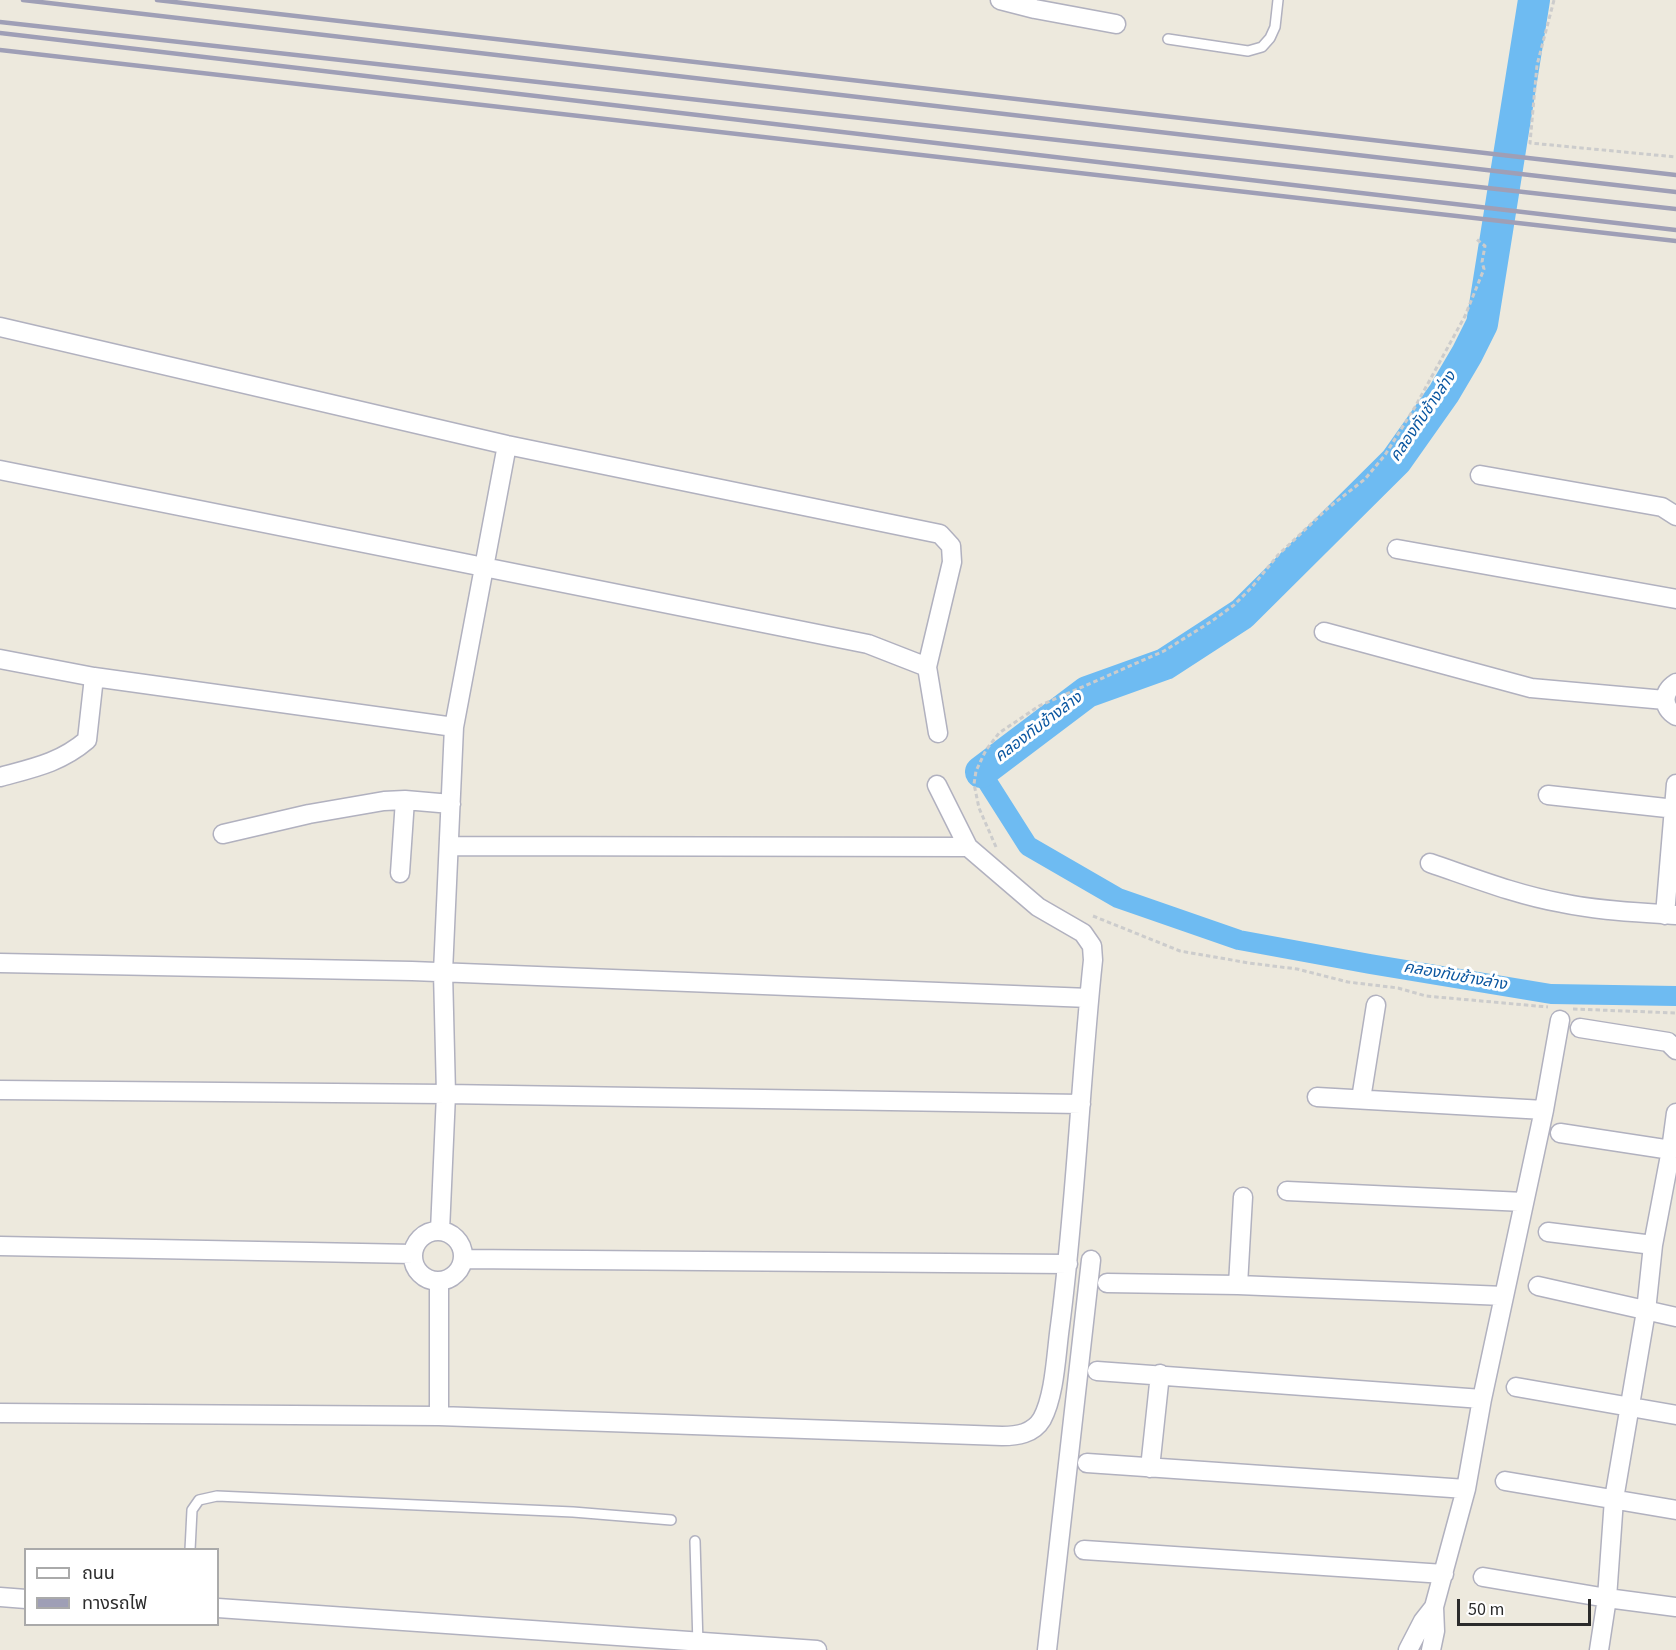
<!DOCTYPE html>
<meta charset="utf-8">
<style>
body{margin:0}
#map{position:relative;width:1676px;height:1650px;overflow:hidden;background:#ede9dd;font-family:"Source Sans 3","Noto Sans Thai",sans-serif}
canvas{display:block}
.legend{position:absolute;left:24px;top:1548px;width:195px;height:78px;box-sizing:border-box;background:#fff;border:2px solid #aaa;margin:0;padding:8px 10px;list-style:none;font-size:18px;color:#2b2b2b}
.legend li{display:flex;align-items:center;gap:12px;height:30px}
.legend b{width:30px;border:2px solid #aaa}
.scale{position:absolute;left:1457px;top:1599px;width:134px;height:27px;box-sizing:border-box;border:3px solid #2b2b2b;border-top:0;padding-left:8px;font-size:18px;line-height:21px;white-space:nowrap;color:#2b2b2b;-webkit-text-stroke:4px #fff;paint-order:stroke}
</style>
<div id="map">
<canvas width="1676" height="1650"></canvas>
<ul class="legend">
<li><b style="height:8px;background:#fff"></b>ถนน</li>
<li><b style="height:8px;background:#9f9fb6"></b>ทางรถไฟ</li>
</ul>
<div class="scale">50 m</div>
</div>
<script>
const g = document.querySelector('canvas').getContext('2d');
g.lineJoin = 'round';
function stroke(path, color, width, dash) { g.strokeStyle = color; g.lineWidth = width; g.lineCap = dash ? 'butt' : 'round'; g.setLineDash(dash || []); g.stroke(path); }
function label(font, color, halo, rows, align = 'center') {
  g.font = font + ' "Source Sans 3","Noto Sans Thai",sans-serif'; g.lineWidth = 6; g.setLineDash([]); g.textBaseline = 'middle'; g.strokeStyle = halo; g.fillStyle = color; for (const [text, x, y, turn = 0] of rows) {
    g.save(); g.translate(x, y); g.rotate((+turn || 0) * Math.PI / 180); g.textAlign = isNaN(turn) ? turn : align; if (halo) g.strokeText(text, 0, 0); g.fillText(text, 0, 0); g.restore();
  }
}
const canal = new Path2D(`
 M981,772l47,74 90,52 121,42 131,24 181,30 125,2`);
const river = new Path2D(`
 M981,772l106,-80 78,-28 77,-50 154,-153 48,-68 23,-39 15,-30 52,-324`);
const path = new Path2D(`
 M1554,0l-17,65 -7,78 146,14
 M996,847l-17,-39 -5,-24 2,-13 10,-21 13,-17 40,-27 125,-55 48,-30 22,-16 18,-18 26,-32 49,-46 38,-30 20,-24 30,-48 50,-91 19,-47 -2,-7 3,-16 -10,-8
 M1093,916l87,35 69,12 48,6 51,13 50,6 28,8 122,11
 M1573,1009l103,4`);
const service = new Path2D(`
 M1168,39l80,12 14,-4 8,-9 5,-11 3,-27
 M695,1541l3,104
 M190,1550l2,-40 7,-10 18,-4 356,16 98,8`);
const minor = new Path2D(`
 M1000,0l35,9 81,15
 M0,327l507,118 433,89 11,12 1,16 -25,105 11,66
 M0,470l868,174 59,23
 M1480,475l182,32 14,9
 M1397,549l279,50
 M1324,632l207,56 134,12
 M0,659l94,18 360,50
 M1676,683c-14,9 -14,24 0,33
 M0,777c33,-9 60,-14 87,-37l7,-63
 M1548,795l128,14
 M223,834l86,-20 75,-13 21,-1 46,4
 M449,846l519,1
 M1430,863c44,15 87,32 132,40 38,8 76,9 114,12
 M400,873l5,-73
 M1665,915l11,-131
 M0,963l412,8 677,27
 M1580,1028l88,14 8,8
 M0,1090l446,4 635,10
 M1317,1097l227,13
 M1361,1099l15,-94
 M1560,1133l111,17
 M1287,1191l237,11
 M413 1256a25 25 0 1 1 50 0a25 25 0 1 1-50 0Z
 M440,1231l6,-137 -3,-122 11,-245 53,-282
 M1548,1232l105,13
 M0,1246l413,8
 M463,1259l605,5
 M439,1281v135
 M1107,1283l131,2 266,11
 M1238,1285l5,-88
 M1538,1286l138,31
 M1097,1371l385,28
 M1516,1387l160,28
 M0,1413l439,3 563,20c15,0 31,-2 40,-17 13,-24 14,-65 18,-93 16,-121 20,-244 33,-366l-1,-14 -9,-13 -45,-26 -70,-60 -31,-62
 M1087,1463l379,26
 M1150,1468l10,-94
 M1505,1481l171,29
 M1084,1550l360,24
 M1483,1577l124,21 69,9
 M0,1597l26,2
 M218,1608l599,42
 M1047,1650l44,-390
 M1408,1650l15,-29 11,-14
 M1431,1650l4,-19 -1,-24 32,-118 16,-90 62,-289 16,-90
 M1599,1650l8,-52 7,-99 32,-188 7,-66 18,-95 5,-37`);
const rail = new Path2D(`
 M23,0l1653,192
 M157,0l1519,175
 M0,22l1676,187
 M0,33l1676,197
 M0,50l1676,191`);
const waterNames = [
 ["คลองทับช้างล่าง",1424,417,-56],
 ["คลองทับช้างล่าง",1039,728,-37],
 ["คลองทับช้างล่าง",1455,977,10]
];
stroke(canal, '#6ebbf2', 20);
stroke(river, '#6ebbf2', 32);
stroke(service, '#b1b1bf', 12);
stroke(minor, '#b1b1bf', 21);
stroke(path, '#ccc', 3, [4.5, 3]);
stroke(service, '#fff', 9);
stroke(minor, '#fff', 18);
stroke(rail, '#9f9fb6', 4.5);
label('italic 16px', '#0a56a0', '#fff', waterNames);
</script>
